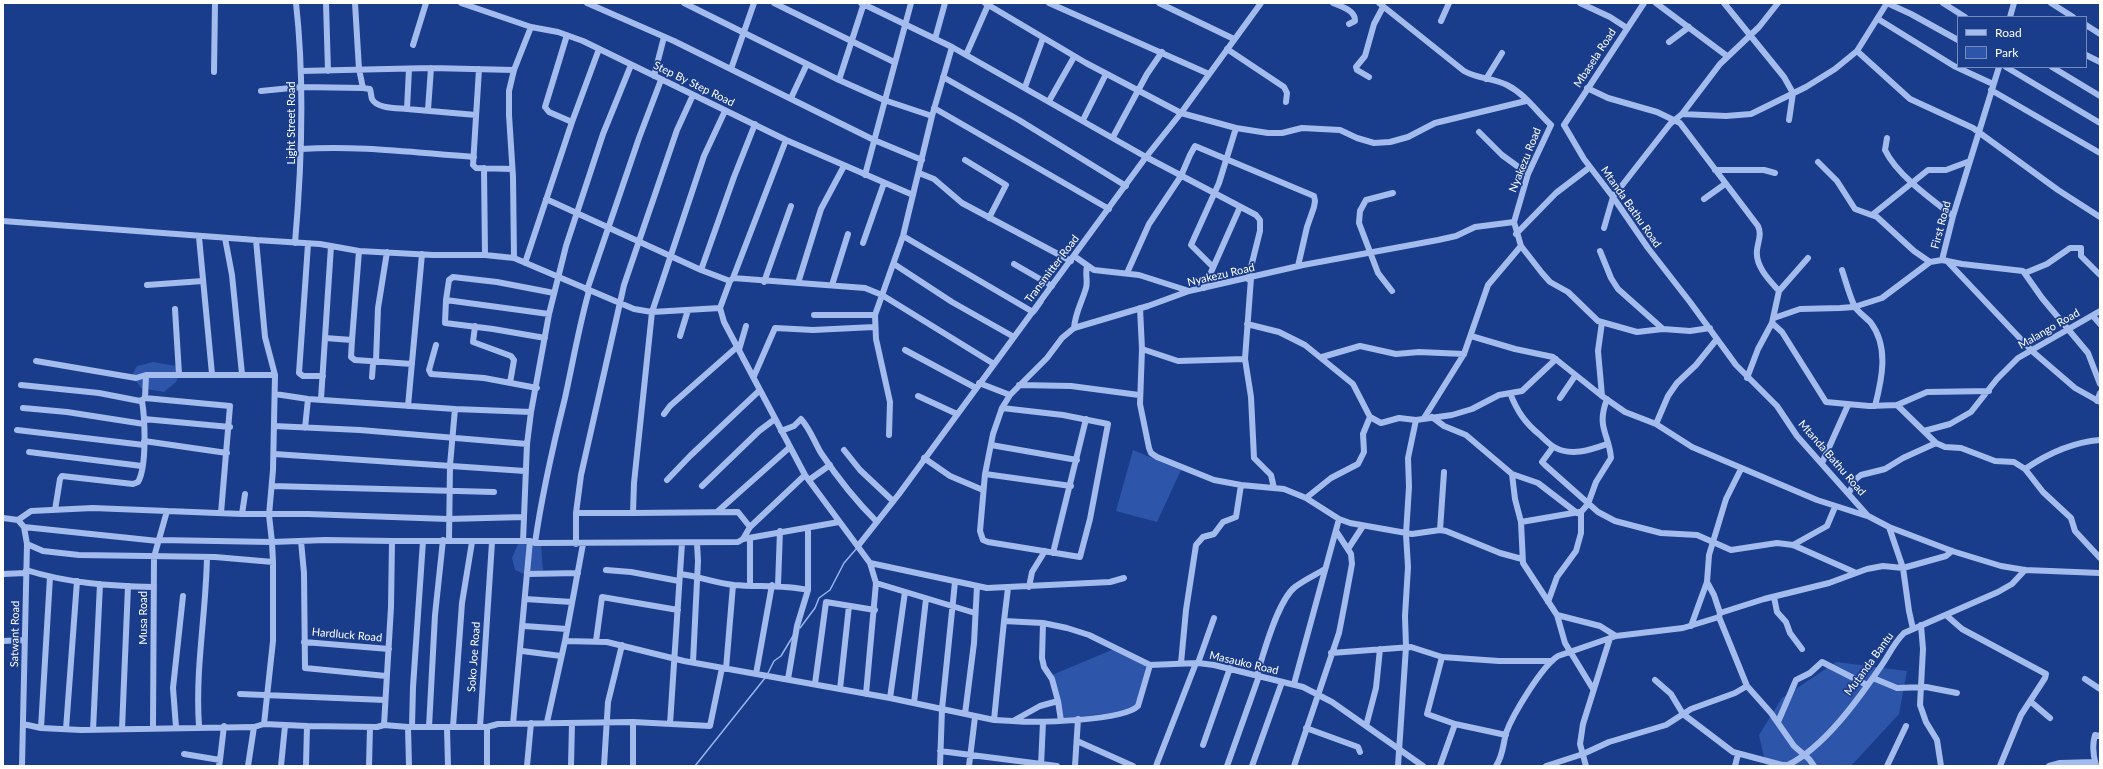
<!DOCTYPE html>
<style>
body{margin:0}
#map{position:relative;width:2103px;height:769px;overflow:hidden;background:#1a3d8b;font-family:Lato,sans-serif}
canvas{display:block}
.frame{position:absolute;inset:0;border:4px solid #fff;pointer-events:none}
.legend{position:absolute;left:1957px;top:16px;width:130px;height:52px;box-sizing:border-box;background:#1a3d8b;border:1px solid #768bb9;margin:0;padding:5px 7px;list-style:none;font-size:12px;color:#fff}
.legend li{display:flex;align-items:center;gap:8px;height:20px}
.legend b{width:20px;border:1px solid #768bb9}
</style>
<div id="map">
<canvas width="2103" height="769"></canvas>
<div class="frame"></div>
<ul class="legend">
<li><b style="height:5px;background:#a4bced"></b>Road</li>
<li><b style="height:11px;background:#2d55a9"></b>Park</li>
</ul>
</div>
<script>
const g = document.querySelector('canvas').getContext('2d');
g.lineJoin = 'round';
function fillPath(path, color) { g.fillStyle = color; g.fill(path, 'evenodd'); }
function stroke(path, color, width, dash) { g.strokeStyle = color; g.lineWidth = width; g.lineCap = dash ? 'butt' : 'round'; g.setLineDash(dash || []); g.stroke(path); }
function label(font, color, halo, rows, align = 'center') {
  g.font = font + ' Lato,sans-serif'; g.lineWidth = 3.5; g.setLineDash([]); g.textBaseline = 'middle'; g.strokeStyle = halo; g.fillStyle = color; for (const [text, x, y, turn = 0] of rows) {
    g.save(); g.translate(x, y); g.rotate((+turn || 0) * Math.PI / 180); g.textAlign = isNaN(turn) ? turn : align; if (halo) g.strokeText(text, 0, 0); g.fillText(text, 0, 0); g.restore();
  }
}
const green = new Path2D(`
 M153,362l23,4 4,7 -4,9 -12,10 -23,-4 -9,-13 5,-9z
 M1133,450l48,20 -24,52 -41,-11z
 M529,540l12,4 2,26 -13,7 -15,-7 -3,-12 6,-14z
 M1114,649l34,17 -11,39 -12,6 -62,8 -11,-44z
 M1836,662l71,9 -8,43 -48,52h-85l-7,-31 23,-37z`);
const stream = new Path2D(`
 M1036,312l7,-10
 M800,628l15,-20 4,-10 11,-8 14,-27 13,-15
 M768,673l6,-12 7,-5 12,-20
 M695,766l70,-88`);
const minor = new Path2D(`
 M326,3l2,68
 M461,3l70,24 27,5 25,9 203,99 127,55
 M587,3l87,38 200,99 48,20
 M684,3l155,77 45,20 48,16
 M774,3l120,59
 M861,3l91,44 194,110 110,58 4,5v11l-12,48
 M985,3l101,60 95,50 55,15 32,5h14l20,-5 38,2 17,8 17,5 16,-1 18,-5 27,-14 91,-22
 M1049,3l160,71
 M1159,3l75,36
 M1333,3c8,3 23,8 22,18l-6,3
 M1379,3l85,68c14,8 29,7 43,14 18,9 30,27 44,40
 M1580,3l30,14 17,11
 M1656,3l71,53
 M1724,3l60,74 9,16 -4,27
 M1887,3l-30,48 53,48 63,29 85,62 42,27
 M1887,3l24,11 47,26
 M1943,3l22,14
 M2051,3l22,14
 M2010,17l4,-14
 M1878,19l76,47 39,18
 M1441,21l8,-18
 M2086,25l14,9
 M567,35l-22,72 4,5 23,10
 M935,39l10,-36
 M1669,42l20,-15
 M413,45l13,-42
 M1227,49l57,38 3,6 -1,9
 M966,55l22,-50
 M2086,55l14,7
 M1999,67l-46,149 -11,44 20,4 61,7 19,27 46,55 12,31
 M2006,67l94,56
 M2052,67l48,29
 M409,69l-2,40 69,6
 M479,69l-6,96 3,3 36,1
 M731,69l23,-66
 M514,70l17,-43
 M301,71l130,-3 83,2 -5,21v24l4,62 1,81
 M214,72l1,-69
 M654,76l10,-39
 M943,77l76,43 107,66
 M1369,77l-12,-7 -1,-3 9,-11 9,-32 9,-17
 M1486,79l16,-26
 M839,80l25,-77
 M1025,87l18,-49
 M363,88l7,1c1,3 1,7 2,10 5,10 26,9 35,10
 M1587,88l21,10 49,14 23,11 78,103c4,9 0,15 -1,24 -2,16 12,30 22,41
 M1991,90l109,63
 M261,91l40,-4 62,1 -4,-19 -4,-66
 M791,98l16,-34
 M1049,101l25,-44
 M934,108l175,101
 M428,110l3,-42
 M1682,114l44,2 25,-2 55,-27 29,-18 22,-18
 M1083,120l23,-46
 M1564,125l20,34 29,38 35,51 42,54 46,63 41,41 20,30 71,80 21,11 63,24 49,15 24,4 75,3
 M1564,125l80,-122
 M1479,132l23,23 26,19
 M1113,137l34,-63 15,-22
 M1887,138l-2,12c12,25 46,49 68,66
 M301,149c57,-4 116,4 173,8
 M965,160l41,25 -17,33
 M1818,162l19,19 18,28 22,8 37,34 16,11
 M484,168l1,87
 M1715,170h49l11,3
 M919,173l15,6 28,24 109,58
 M865,175l46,-172
 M546,199l155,71 29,11
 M1704,199l21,-15
 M1872,215l56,-45h18l24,-9
 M3,221l253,19 9,97 10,38
 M1514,222l7,24 21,27 8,9 18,10 30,29 39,11 26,-3 27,2 20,-3
 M1604,228l9,-31 57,-73 12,-10 38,-50 39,-37 19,-24
 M1516,234l40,-41 34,-26
 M903,236l130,76
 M199,237l13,137
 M225,238l7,37 10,99
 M256,240l64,4 39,7 74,4h52l29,3 120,51 18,3 68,-4 10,-27 3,-3 132,10 17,7 112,69
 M295,243c7,-80 10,-160 1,-240
 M863,243l21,-60
 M308,244l-9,129 4,3h20
 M1600,251l11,27 7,11 45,40
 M1074,256l20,14 45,5 50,16
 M1947,261l85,90 43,37 25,14
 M525,263l47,-141 27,-73
 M894,264l58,38 62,35
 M1014,264l38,22
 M1213,267l-22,-22 28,-62 17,-55
 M701,270l33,-93 21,-53
 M1842,270c4,12 7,24 12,35 3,7 12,12 17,18 18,24 11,56 4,83
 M1127,273l22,-49 32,-48 9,-21 5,-9 119,50 1,5 -1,6 -7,20 -9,39
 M2025,273l22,-9 23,-16h11v8l19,19
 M733,278l53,-138
 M1251,278l-6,81 6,38 3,61 17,17 3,13
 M764,282l27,-76
 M798,283l23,-74 23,-43
 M147,285l56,-4
 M832,285l16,-51
 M1204,288l36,-81
 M587,290l52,-152 22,-58
 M1392,291l-14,-18 -19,-50 1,-12 6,-11 27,-7
 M446,300l3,-20 4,-3 44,5 57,11
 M720,308l4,14 81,153 65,88 6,20 -10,111
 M1140,308l2,41 -2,55 9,44 2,5 6,4 57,23 27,5 43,4 22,9 33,21 11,4 62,11 28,-4 6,1 54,22 22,6
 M175,309l4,65
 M814,315h61
 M2093,316l7,8
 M1774,318l26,-9 40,-1 14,-1 28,-9 48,-36 12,-2
 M1772,323l10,9 44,70 43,4 28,-1 30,-13 62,-1
 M1247,324l32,8 26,13 48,39 17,33 11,6 18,-5 17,2 36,-5 20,-6 27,-14 23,-4 34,-32
 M475,326l-2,16 38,14 3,4 -4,23
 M1074,328c1,-15 8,-26 12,-40 2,-6 -1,-14 1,-22
 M680,336l8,-26
 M1471,336l44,13 38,8 49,39 23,16 31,12 36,23 125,53 50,16
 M325,338l27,2 -1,17 4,3 57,4
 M545,338l-52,-9 -48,-6 1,-23 103,14
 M352,340l7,-89
 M436,345l-7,25 2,4 53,4 53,10
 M1142,349l36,12 67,-2
 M739,350l7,-24
 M905,350l71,38
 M1322,357l38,-11 36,8 23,-2 45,2
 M36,361l100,17 10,-3
 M754,376l21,-48 38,2 61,-3
 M372,377l1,-13 3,-3 2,-53 9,-56
 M1747,378l11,-29 14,-26 7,-32 29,-33
 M979,383l31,12
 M21,385l78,8 41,8 5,-3 85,8 -9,107
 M1019,385l52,1 68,9
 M1510,393c7,18 15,30 30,42 4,4 9,9 14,12 17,10 36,3 53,-3
 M275,394l33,5 147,10 -5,56 -1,76
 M918,396l39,18
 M1602,396l-4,-45 4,-29
 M145,398l1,-23h129l-2,95 -4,45 3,27 53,-2 67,1
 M1560,398l15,-22
 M321,399l10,-153
 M2097,401l3,-8
 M1897,405l39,38 9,4 16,1 34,13 19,1 11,7 18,23 28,26 4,13 25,27
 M408,406l14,-152
 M23,408l44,4 77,12
 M1002,408l61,7 45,9 -18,95 -10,38 -92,-15 -5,-2 -3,-9 5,-57 8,-40 9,-26 8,-13 37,-37 15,-20 12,-10 74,-22 41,-15 114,-26 135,-25 18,-4 19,-9 39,-5 14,-48 23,-49
 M455,409l76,3 -4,32
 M531,412l18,-98 17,-68 37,-112 28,-69
 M664,414l6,-8 67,-59
 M1432,417l12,9 22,9 46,39 26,9 39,30
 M1424,418l40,-64 24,-69 33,-39
 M144,419l86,8
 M1656,424l12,-28 9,-13 19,-18 21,-26
 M274,426l86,4 167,14 -3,73
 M305,428l3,-29
 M17,430l127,15
 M781,431l13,-5 7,-7c9,10 13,22 20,34 16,24 35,48 56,69
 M1924,431l26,-7 21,-12 26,-33 21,-21 82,-47
 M889,435l1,-33 -14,-63 -1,-24 28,-79 29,-120 20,-69
 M144,441l83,12
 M991,445l86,15
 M1553,447l-11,15 3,3 53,47 17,9 46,12 36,2 34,15 46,-7 16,2 61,27
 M844,450l16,20 33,31
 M29,452l113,14
 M274,454l251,17
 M924,458l26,18 33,14
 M1822,463l26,-58
 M2025,469c22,-15 49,-27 75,-29
 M985,474l86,12
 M1512,474l3,25 6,23 2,41 34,52 8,28 28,46
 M667,480l23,-24 70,-66
 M809,480l21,-15
 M272,486l222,6
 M702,486l57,-55 16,-12
 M1849,493l7,-14 5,-4 24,-6 18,-11 33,-15
 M1306,498l25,-20 27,-14 6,-12 -1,-18 7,-17
 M55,510l5,-31 2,-3 71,8 5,-2c9,-15 7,-63 4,-81
 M717,512l73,-65
 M576,513h57l1,-30 18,-171 52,-156 21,-45
 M633,513l105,-1 12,15
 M242,514l3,-20
 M3,518l15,2 6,7 3,17 -5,222
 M18,520l13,-9 62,-3 149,6h66l140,5 76,-2 -1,24h7
 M1521,522l58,-10
 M24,527l134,14
 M1889,527l14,41 6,43 4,18
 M1440,530l4,-58
 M750,538v47
 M743,539l96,-17
 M159,540l113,2 1,20
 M301,541l3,32 1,95 81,8
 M535,543l203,-1 5,-3 7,-12 55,-52
 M27,544l16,7 36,4 136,2 58,5v79l-9,83
 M576,544v-31l5,-38 43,-190 53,-155 16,-35
 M1793,545l34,-19 8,-19
 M858,546l41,-52 247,-337 35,-44 80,-110
 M1348,549l15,-23
 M1053,553l33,-134
 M870,563l117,25 123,-6 14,-4
 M26,570c41,13 84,16 127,17
 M606,570l25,2 48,9
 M3,574l23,-1
 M527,574l51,-1
 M680,574c18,2 35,9 54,11 25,2 49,0 74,5l-11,36 -9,53
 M876,583l99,30
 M778,585l2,-54
 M1029,587l3,-15 13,-21
 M1008,588l-4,33 39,2 24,5 22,7 61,30 48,-2 16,2 89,22 29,15 91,64
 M808,590v-61
 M1774,597l3,15 9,10 4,11 12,16
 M525,599l47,3
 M1548,602l9,-25 19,-26 5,-18v-21l7,-8 8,-22 15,-24c-2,-25 -15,-30 -4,-59
 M1720,613l-6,-18 -7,-13 2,-27 17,-56 15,-30
 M1557,615l43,11 16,10
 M1946,615l16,14 84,45 -1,4 -24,37 -21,51
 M1719,617l28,69 24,27 23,33 15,13 5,7
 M1043,623l-1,35 2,9 8,12 6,22
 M1921,625l2,24 -3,56 6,17 11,18 4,26
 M524,626l43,3
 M1691,626l16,-44
 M3,641l21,-1
 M565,641l18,-97
 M596,641l6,-44 76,13
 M304,642l85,7
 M522,651l39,5
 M1331,653l80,-6 31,10 57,4h53
 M1442,657l-15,57 28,10
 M693,662l5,-101 -1,-18
 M1181,663l5,-53 10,-65 7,-8 11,-3 9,-12 13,-5 5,-32
 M1198,663l16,-45
 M726,669l7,-84
 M756,674l16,-89
 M1257,675c6,-21 21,-75 38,-88 9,-7 20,-12 30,-18
 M1873,678l24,10 29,-1 31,6
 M2085,679l15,10
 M1655,680l16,14 12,20 50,38 49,13h6c36,-18 69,-64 91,-96 9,-12 14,-25 25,-36l94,-41 14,-8 13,-14
 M815,684l11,-82 49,8
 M1294,684l45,-165
 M840,689l9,-83
 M240,694l145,6
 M890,698l15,-106
 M2030,701l20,17
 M914,703l12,-104
 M965,714l9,-71 3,-57
 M994,720l10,-99
 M1013,721c23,2 110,0 125,-15l12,-41
 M547,722l18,-81 42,1 77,19 206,37 104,22 19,1 27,-15 18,-5 3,20
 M633,722v44
 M1778,722l18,-42 14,-7 12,-11 45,23
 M23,724l18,4 40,2 173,-3 -6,39
 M513,724l17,-183 5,2c7,-49 18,-97 30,-145 8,-36 14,-72 24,-107
 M670,724l12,-181
 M384,725l7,-118 1,-66h131
 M199,726c-4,-56 7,-112 8,-169
 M1366,726l10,-38 4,-39
 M176,727l-3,-39 10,-92
 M254,727l10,-3 43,2
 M408,727l1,39
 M412,727l1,-40 10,-146
 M429,727l6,-112 8,-75
 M453,727l9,-124 10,-61
 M487,727l11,-3 135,-2 77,4 12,-58
 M41,728l9,-151
 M153,728l1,-171 13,-46
 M447,728l1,38
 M1306,728l52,19 2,5
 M66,729l11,-148
 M122,729l6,-143
 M93,730l7,-146
 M1077,741l56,25
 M1203,745l27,-77
 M940,751l117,15
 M184,754l36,6 -1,6
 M220,760l4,-34
 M2096,765c-3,-10 -4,-20 -1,-30l5,1
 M281,766l4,-40
 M306,766l1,-40 70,1 7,-2 24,2h72
 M369,766l1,-39
 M487,766v-39h-7l12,-185
 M527,766l4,-43
 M571,766l1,-43
 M604,766l4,-64 14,-57
 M940,766l2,-57 13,-127
 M969,766l6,-49
 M1041,766l2,-44
 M1075,766l3,-47
 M1156,766l40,-103
 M1227,766l32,-90
 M1252,766l30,-84
 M1294,766l45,-133 6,-31 7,-38 -1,-10 -15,-23
 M1398,766l8,-119 -1,-31 3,-49 -2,-33 3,-47 -1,-29 8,-38
 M1440,766l15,-42 51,11
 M1496,766c7,-10 7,-21 10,-33 7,-19 36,-67 52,-77l58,-20 67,-8 36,-11 1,-4 44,-14 65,-16 38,-14 16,-3 20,2 43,-12 6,-5
 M1546,766l37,-12 26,-12 57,-17 25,-16 44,-16 12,-7
 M1586,766l-6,-22 3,-20 27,-86
 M1735,766l3,-12
 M1887,766l19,-40
 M2049,766l11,-3 35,-1`);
const streetNames = [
 ["Mbasela Road",1595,58,-57],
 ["Step By Step Road",694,84,26],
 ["Light Street Road",291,123,-90],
 ["Nyakezu Road",1525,160,-68],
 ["Mtanda Bathu Road",1631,207,55],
 ["First Road",1941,225,-75],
 ["Transmitter Road",1052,269,-53],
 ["Nyakezu Road",1221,275,-13],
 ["Malango Road",2049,329,-30],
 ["Mtanda Bathu Road",1832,458,49],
 ["Musa Road",143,618,-90],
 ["Satwant Road",15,634,-89],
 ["Hardluck Road",347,635,5],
 ["Soko Joe Road",474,657,-86],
 ["Masauko Road",1244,663,13],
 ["Mutanda Bantu",1869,664,-54]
];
fillPath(green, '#2d55a9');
stroke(stream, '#97b5ef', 1.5);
stroke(minor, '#a4bced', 6);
label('11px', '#fff', '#1a3d8b', streetNames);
</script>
